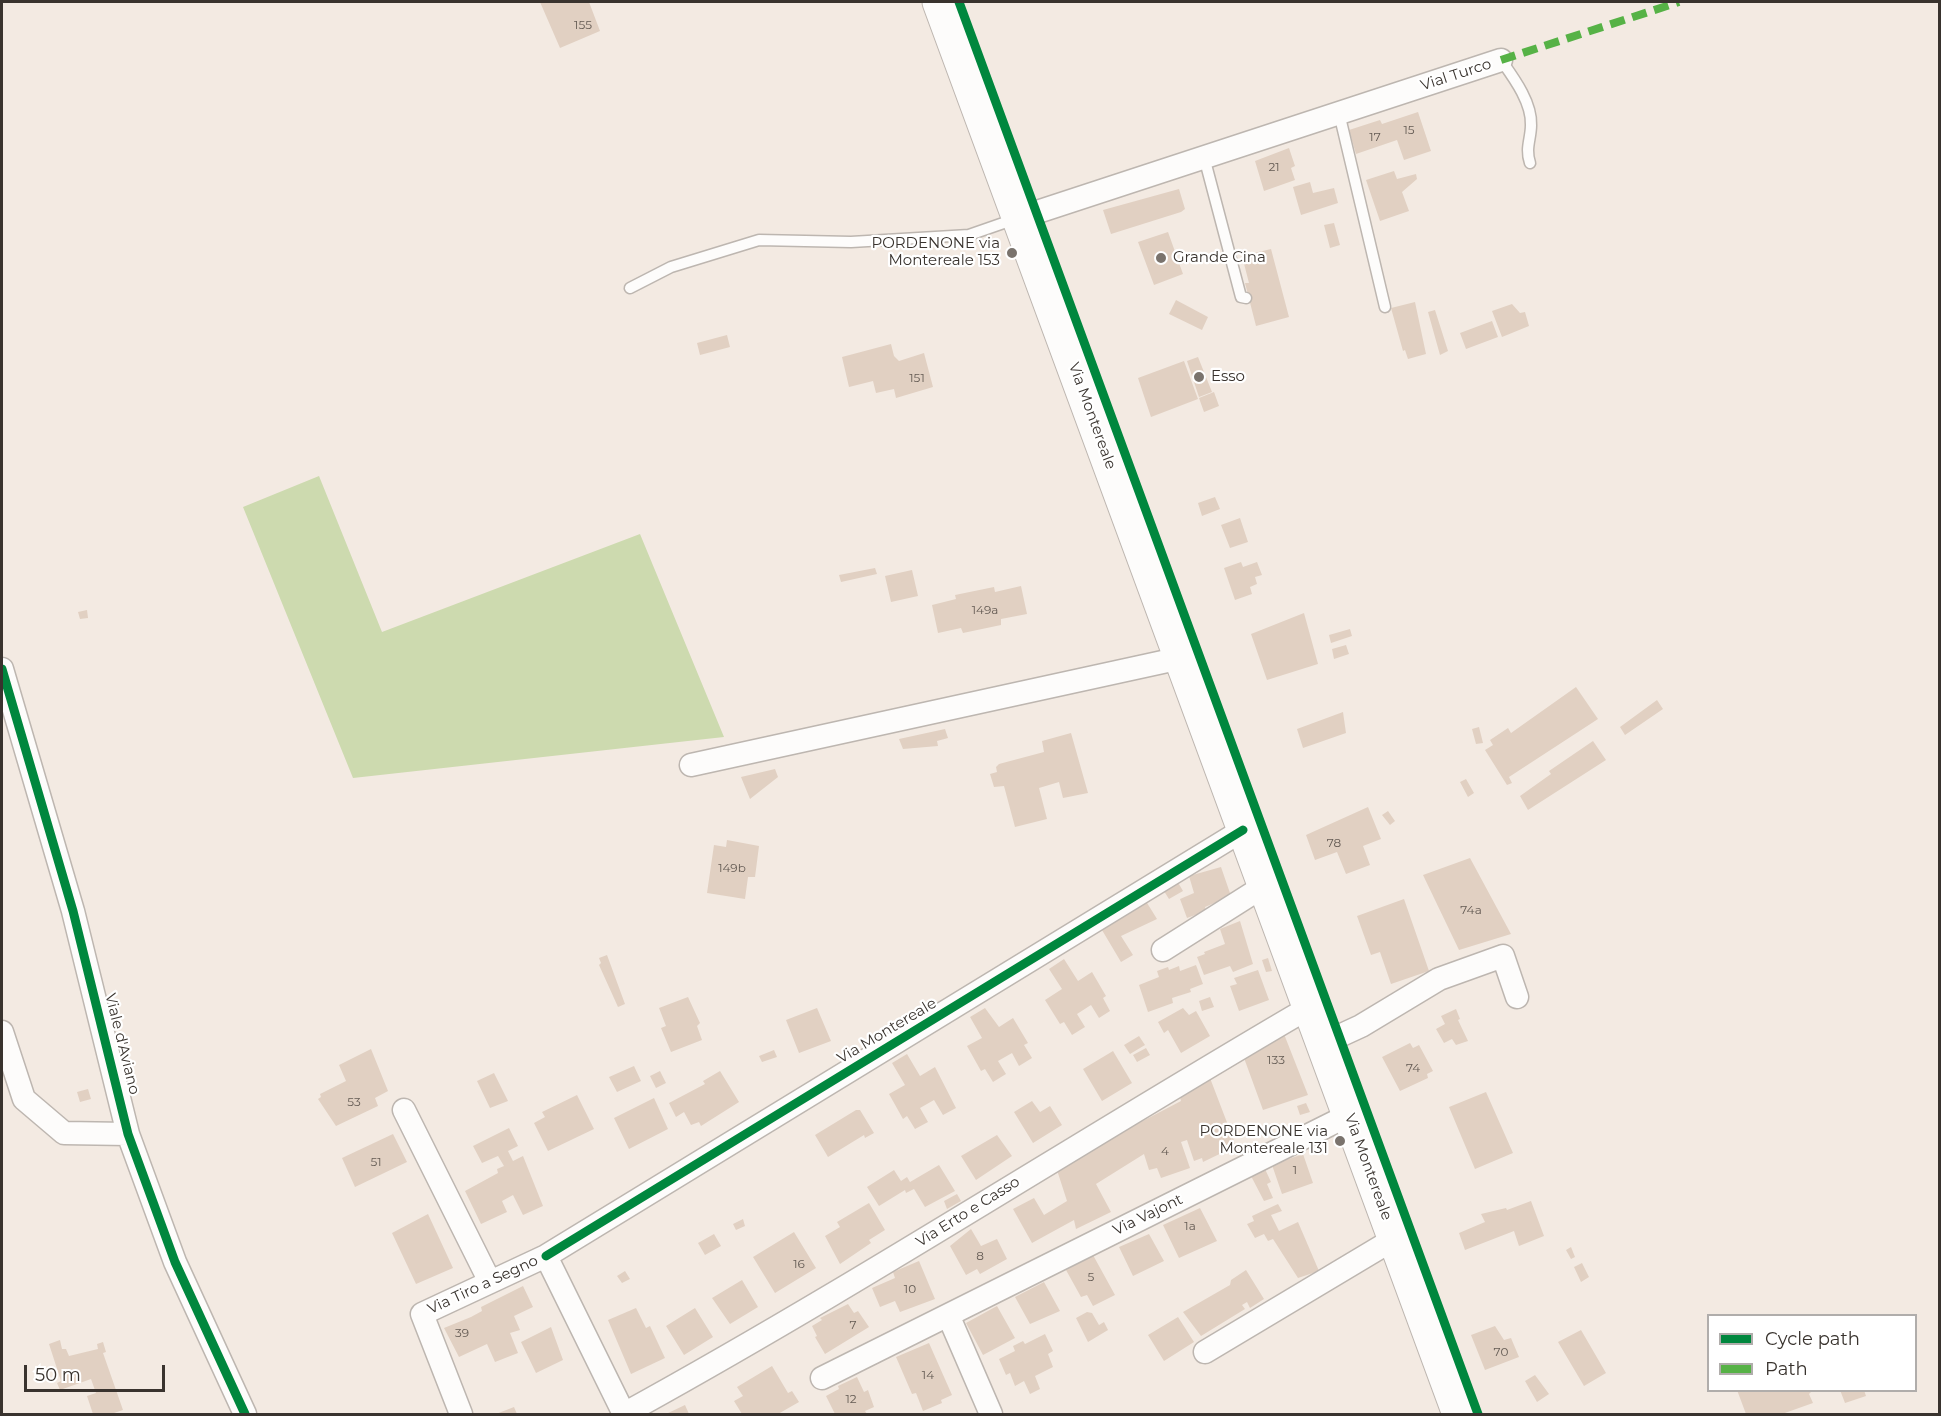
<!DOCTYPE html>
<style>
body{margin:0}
#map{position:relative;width:1941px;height:1416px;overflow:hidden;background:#f3eae2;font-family:Montserrat,sans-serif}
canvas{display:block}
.frame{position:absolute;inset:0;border:3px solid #39332e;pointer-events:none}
.legend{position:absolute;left:1707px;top:1314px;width:210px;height:78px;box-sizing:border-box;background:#fff;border:2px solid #b0adab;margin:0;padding:8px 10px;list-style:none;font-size:18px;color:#39332e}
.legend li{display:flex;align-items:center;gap:12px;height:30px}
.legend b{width:30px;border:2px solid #b0adab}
.scale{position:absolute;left:24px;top:1365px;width:141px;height:27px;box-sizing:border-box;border:3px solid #39332e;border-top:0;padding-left:8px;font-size:18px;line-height:21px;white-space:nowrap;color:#39332e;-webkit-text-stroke:4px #fff;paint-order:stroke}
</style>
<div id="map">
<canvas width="1941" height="1416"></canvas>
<div class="frame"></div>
<ul class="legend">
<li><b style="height:8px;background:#00873e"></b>Cycle path</li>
<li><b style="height:8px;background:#56b246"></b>Path</li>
</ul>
<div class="scale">50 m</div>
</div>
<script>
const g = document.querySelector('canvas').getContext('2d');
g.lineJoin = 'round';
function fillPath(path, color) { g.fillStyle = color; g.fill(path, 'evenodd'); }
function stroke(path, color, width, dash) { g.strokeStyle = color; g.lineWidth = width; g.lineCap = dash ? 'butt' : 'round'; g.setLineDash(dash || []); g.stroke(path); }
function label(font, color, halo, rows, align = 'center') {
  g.font = font + ' Montserrat,sans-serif'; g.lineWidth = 4.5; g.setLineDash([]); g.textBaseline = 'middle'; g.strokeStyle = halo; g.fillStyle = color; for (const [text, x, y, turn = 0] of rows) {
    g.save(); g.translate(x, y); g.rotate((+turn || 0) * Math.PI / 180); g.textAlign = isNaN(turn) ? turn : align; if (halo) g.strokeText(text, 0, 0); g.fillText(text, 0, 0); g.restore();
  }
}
const green = new Path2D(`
 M319,476l63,156 258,-98 84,203 -371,41 -110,-271z`);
const building = new Path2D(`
 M540,2h49l11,29 -40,17z
 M1418,112l13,39 -27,9 -7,-20 -41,14 -7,-24 31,-10 2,4z
 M1289,148l6,18 -4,2 4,12 -31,11 -9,-30z
 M1394,171l3,8 19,-5 1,5 -15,13 7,19 -29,10 -14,-41z
 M1310,182l3,11 21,-5 4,15 -37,12 -8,-28z
 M1179,189l6,20 -4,3 -70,22 -8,-24z
 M1334,223l6,22 -10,3 -6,-23z
 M1168,232l15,42 -29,11 -16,-43z
 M1271,249l18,68 -33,9 -11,-43h4l-7,-27z
 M1176,300l32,17 -6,13 -33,-16z
 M1415,302l11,52 -18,5 -3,-9 -2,1 -12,-43z
 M1512,304l8,9 5,-1 4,14 -27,11 -10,-26z
 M1435,310l13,41 -8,4 -12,-43z
 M1492,321l6,16 -32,12 -6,-16z
 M727,335l3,12 -30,8 -3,-12z
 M891,344l3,12 5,5 25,-8 9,34 -37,11 -2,-9 -18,4 -3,-12 -24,6 -7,-30z
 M1198,357l14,35 -13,5 -12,-36z
 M1184,361l14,38 -47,18 -13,-39z
 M1214,392l5,14 -15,6 -5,-14z
 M1215,497l5,12 -18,7 -4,-13z
 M1240,518l8,24 -18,6 -9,-23z
 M1241,562l2,5 14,-5 5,13 -7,2 2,7 -7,3 2,7 -17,6 -11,-32z
 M875,568l2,6 -36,8 -2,-7z
 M912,570l6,26 -27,6 -6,-26z
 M1021,586l6,28 -26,5v6l-38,8 -2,-5 -23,5 -6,-28 24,-6 -1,-4 39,-8 1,5z
 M87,610l1,8 -8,1 -2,-7z
 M1304,613l14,51 -51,16 -16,-46z
 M1350,629l2,7 -21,7 -2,-8z
 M1346,645l3,9 -15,5 -2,-10z
 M1576,687l22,32 -89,58 3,6 -5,2 -22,-35 8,-5 -3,-5 18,-12 3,5z
 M1657,700l6,9 -38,26 -5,-8z
 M1343,712l3,21 -43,15 -6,-19z
 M1479,727l4,16 -7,1 -4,-15z
 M945,729l3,9 -11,3 1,5 -35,3 -4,-10z
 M1071,733l17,60 -25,5 -4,-16 -20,6 8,31 -32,8 -11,-41 -10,1 -4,-13 7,-2 -1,-5 3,-3 45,-12 -2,-11z
 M1593,741l13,19 -78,50 -8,-14 31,-22 -2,-3z
 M775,769l3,8 -28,22 -9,-22z
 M1466,779l8,14 -6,4 -8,-15z
 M1368,807l13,32 -18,7 7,19 -24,9 -9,-22 -22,8 -9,-25z
 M1388,811l7,10 -5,4 -8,-10z
 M727,840l32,6 -4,31h-7l-3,22 -38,-6 7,-48 12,2z
 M1470,858l41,76 -52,16 -36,-75z
 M1221,867l10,29 -26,11 1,4 -19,7 -7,-19 14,-6 -5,-17z
 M1176,879l7,12 -14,8 -7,-11z
 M1144,898l13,21 -36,17 12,19 -12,7 -22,-37z
 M1404,899l25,72 -38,13 -11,-32 -9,3 -14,-39z
 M1240,921l13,43 -20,8 -3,-6 -26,9 -7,-18 8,-3 -1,-2 21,-8 -5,-15z
 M607,955l18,49 -7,3 -19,-42 2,-2 -2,-5z
 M1268,958l4,13 -6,1 -4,-12z
 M1064,959l14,22 14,-9 14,24 -3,2 7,13 -11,7 -8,-13 -14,9 8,13 -13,8 -8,-13 -4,2 -15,-24 17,-11 -13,-20z
 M1196,965l7,19 -13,5 1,3 -19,6 1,5 -25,9 -9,-27 20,-8 -2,-6 11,-4 1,3 10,-4 1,5z
 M1258,970l11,30 -30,11 -9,-25 7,-2 -3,-6z
 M688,997l12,26 -3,3 5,14 -31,12 -10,-24 5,-2 -7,-18z
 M1210,997l4,10 -12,4 -3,-10z
 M817,1008l14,33 -32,12 -13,-33z
 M985,1008l14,19 14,-9 15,25 -4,2 8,13 -13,8 -7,-13 -14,8 8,13 -13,8 -8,-13 -4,2 -14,-25 15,-8 -12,-21z
 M1183,1008l6,7 7,-4 14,25 -29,17 -13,-23 -4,3 -6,-11z
 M1456,1009l4,10 -2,1 10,21 -12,4 -4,-6 -8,4 -8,-14 9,-5 -4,-8z
 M1284,1034l24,61 -45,15 -19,-52z
 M1139,1036l6,9 -15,9 -6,-9z
 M1410,1043l3,5 6,-3 14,26 -6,3 1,4 -28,13 -18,-34z
 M1146,1048l4,7 -13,7 -4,-7z
 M371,1049l17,42 -13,7 3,8 -42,20 -18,-27 3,-2 -1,-3 26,-13 -7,-16z
 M774,1050l3,7 -15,5 -3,-6z
 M1113,1051l19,32 -30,18 -19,-32z
 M907,1054l13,22 15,-9 21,41 -13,7 -9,-15 -14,8 8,14 -13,7 -8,-13 -4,3 -14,-25 16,-9 -13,-22z
 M634,1066l7,15 -24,11 -8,-15z
 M660,1071l6,12 -10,5 -6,-12z
 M720,1071l19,31 -38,24 -2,-4 -8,3 -7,-13 -8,5 -7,-14 36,-19 -2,-3z
 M494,1073l14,28 -18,7 -13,-27z
 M1210,1078l26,68 -33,16 -1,-4 -8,3 -7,-21 -6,2 9,26 -29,10 -4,-10 -8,2 -5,-16 -48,30 15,28 -35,17 -2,-9 -42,23 -19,-34 21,-11 10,17 23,-14 -11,-34 79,-46 2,3 44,-23 -1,-4z
 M88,1089l3,10 -11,3 -3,-10z
 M1486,1092l27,61 -38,16 -26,-62z
 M577,1095l17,34 -46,22 -14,-28 11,-6 -3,-5z
 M654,1098l14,31 -39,20 -15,-31z
 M1032,1101l8,11 10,-6 12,19 -29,18 -19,-31z
 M1306,1103l4,9 -10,3 -3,-9z
 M856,1110h4l14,23 -9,5 -1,-3 -36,22 -13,-22z
 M509,1128l9,18 -10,5 5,10 10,-5 20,50 -20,9 -10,-20 -11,6 5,11 -26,12 -16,-33 33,-18 -1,-4 7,-3 -6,-10 -16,7 -9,-17z
 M393,1134l14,28 -52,25 -13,-29z
 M997,1135l15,21 -36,24 -15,-24z
 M1303,1154l10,29 -31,11 -10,-29z
 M939,1165l16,26 -30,16 -11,-18 -8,4 -1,-3 -26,16 -12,-19 27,-17 7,11 6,-4 3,5z
 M1265,1169l6,13 -4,2 6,14 -9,3 -13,-25z
 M957,1194l4,7 -14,8 -3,-8z
 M1531,1201l13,35 -25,10 -5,-15 -49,19 -6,-17 26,-11 -4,-8 25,-6 1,2z
 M869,1203l16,27 -16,10 2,3 -31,21 -15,-28 15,-9 -3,-5z
 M1278,1204l4,7 -11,4 8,16 19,-9 21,49 -21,7 -25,-39 -5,2 -4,-7 -9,4 -8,-14 7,-3 -2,-5z
 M1200,1208l17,33 -38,17 -16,-33z
 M428,1214l25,54 -37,16 -24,-51z
 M743,1219l2,7 -9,4 -3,-6z
 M971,1229l10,17 16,-7 10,20 -27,15 -3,-5 -11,6 -16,-29z
 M794,1232l22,36 -41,25 -22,-36z
 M714,1234l7,12 -16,9 -7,-12z
 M1149,1234l15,27 -31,15 -14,-29z
 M1571,1247l4,10 -4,2 -5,-9z
 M1093,1255l22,40 -22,11 -6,-11 -6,2 -15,-27z
 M919,1261l16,38 -35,13 -5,-11 -15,6 -8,-19 23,-10 -2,-6z
 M1582,1263l7,14 -8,5 -7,-15z
 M1246,1270l18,29 -14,9 -3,-6 -5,3 3,4 -44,27 -18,-24 47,-27 1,-5z
 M625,1271l5,8 -8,4 -5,-7z
 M742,1280l16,27 -28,17 -18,-26z
 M1044,1282l16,29 -30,13 -15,-27z
 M523,1286l10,21 -19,9 6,14 -10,3 8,20 -23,9 -8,-18 -28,13 -15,-29 27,-11 11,-6 -1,-4z
 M848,1304l6,9 4,-2 11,16 -44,27 -10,-17 2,-1 -5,-10 10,-6 -2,-2z
 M997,1306l18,32 -32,17 -17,-32z
 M636,1308l10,20 4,-2 15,32 -34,16 -23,-54z
 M695,1308l18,29 -29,18 -18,-29z
 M1087,1312l5,1 7,12 5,-3 4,8 -20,12 -12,-24z
 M1178,1317l16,25 -30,19 -16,-26z
 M1495,1326l9,14 7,-2 8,19 -34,13 -14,-35z
 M551,1327l12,33 -27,13 -15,-31z
 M1581,1330l25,43 -22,13 -26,-44z
 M1045,1334l8,17 -5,3 5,13 -18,9 5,13 -10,5 -6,-13 -9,5 -5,-13 -4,2 -7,-16 16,-8 -2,-5 10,-5 2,3z
 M60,1340l2,9h4l3,7 29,-7 -1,-5 6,-2 3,10 -3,1 20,57 -12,4h-18l-6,-18 9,-3 -5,-14 -31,11 -3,-7 4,-2 -12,-37z
 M929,1343l23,52 -11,5 1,3 -19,8 -7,-18 -4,1 -16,-37z
 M772,1366l16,27 4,-2 7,11 -21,12h-36l-8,-13 9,-5 -6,-9z
 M1535,1375l14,19 -12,8 -12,-21z
 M857,1377l7,15 4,-2 6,17 -9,4 2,3h-32l-9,-18 13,-7 -1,-3z
 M1737,1390h76l-4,4 4,9 -31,11h-36z
 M1840,1390h24l2,6 -21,7z
 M685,1405l4,9h-23z
 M514,1407l3,7h-21z`);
const service = new Path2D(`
 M1501,60c12,17 31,42 30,65 0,14 -6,23 -1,38
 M1339,113l46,194
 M1204,157l37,140 5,1
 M630,288l41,-21 88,-27 92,2 118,-7 46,-16`);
const minor = new Path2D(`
 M1019,218l482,-158
 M2,669l71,242 55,223 47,128 70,152
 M691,765l490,-107
 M1163,950l101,-64
 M2,1032l22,67 40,34 64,1
 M1322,1044l39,-18 78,-47 64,-23 14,41
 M404,1110l86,172
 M546,1256l697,-426
 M949,1317l42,97
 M1205,1352l189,-113
 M822,1378l527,-263
 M461,1414l-39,-100 124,-58 78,158
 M624,1414c233,-128 456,-273 686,-407`);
const primary = new Path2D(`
 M939,2l520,1412`);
const quiet = new Path2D(`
 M1501,60l178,-58`);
const cycleway = new Path2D(`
 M959,2l519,1412
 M2,669l71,242 55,223 47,128 70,152
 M546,1256l697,-426`);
const markers = [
 [1012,253,6,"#7a736d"],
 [1161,258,6,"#7a736d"],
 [1199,377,6,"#7a736d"],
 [1340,1141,6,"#7a736d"]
];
const numberNames = [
 ["155",583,25],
 ["15",1409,130],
 ["17",1375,137],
 ["21",1274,167],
 ["151",917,378],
 ["149a",985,610],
 ["78",1334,843],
 ["149b",732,868],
 ["74a",1471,910],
 ["133",1276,1060],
 ["74",1413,1068],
 ["53",354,1102],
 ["4",1165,1151],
 ["51",376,1162],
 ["1",1295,1170],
 ["1a",1190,1226],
 ["8",980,1256],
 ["16",799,1264],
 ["5",1091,1277],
 ["10",910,1289],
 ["7",853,1325],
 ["39",462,1333],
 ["70",1501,1352],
 ["14",928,1375],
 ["12",851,1399]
];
const streetNames = [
 ["Vial Turco",1456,75,-18],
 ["Via Montereale",1092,416,70],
 ["Via Montereale",887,1031,-31],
 ["Viale d'Aviano",122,1044,76],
 ["Via Montereale",1368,1167,70],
 ["Via Erto e Casso",968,1212,-32],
 ["Via Vajont",1148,1215,-26],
 ["Via Tiro a Segno",483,1285,-25]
];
const poiNames = [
 ["PORDENONE via",1000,244],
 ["Montereale 153",1000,261],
 ["Grande Cina",1173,258,"left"],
 ["Esso",1211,377,"left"],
 ["PORDENONE via",1328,1132],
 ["Montereale 131",1328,1149]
];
fillPath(green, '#cddaaf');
fillPath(building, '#e1d0c2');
stroke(service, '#bdb6b0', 13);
stroke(minor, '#bdb6b0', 25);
stroke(primary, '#bdb6b0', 35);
stroke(service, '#fdfcfb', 10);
stroke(minor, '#fdfcfb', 22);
stroke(primary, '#fdfcfb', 33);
stroke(quiet, '#56b246', 8, [15, 8]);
stroke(cycleway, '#00873e', 9);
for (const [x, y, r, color] of markers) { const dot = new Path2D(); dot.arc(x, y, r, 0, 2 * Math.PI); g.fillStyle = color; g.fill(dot); stroke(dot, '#fff', 2); }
label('12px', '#635a53', null, numberNames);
label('15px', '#39332e', '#fff', streetNames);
label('15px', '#39332e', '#fff', poiNames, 'right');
</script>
